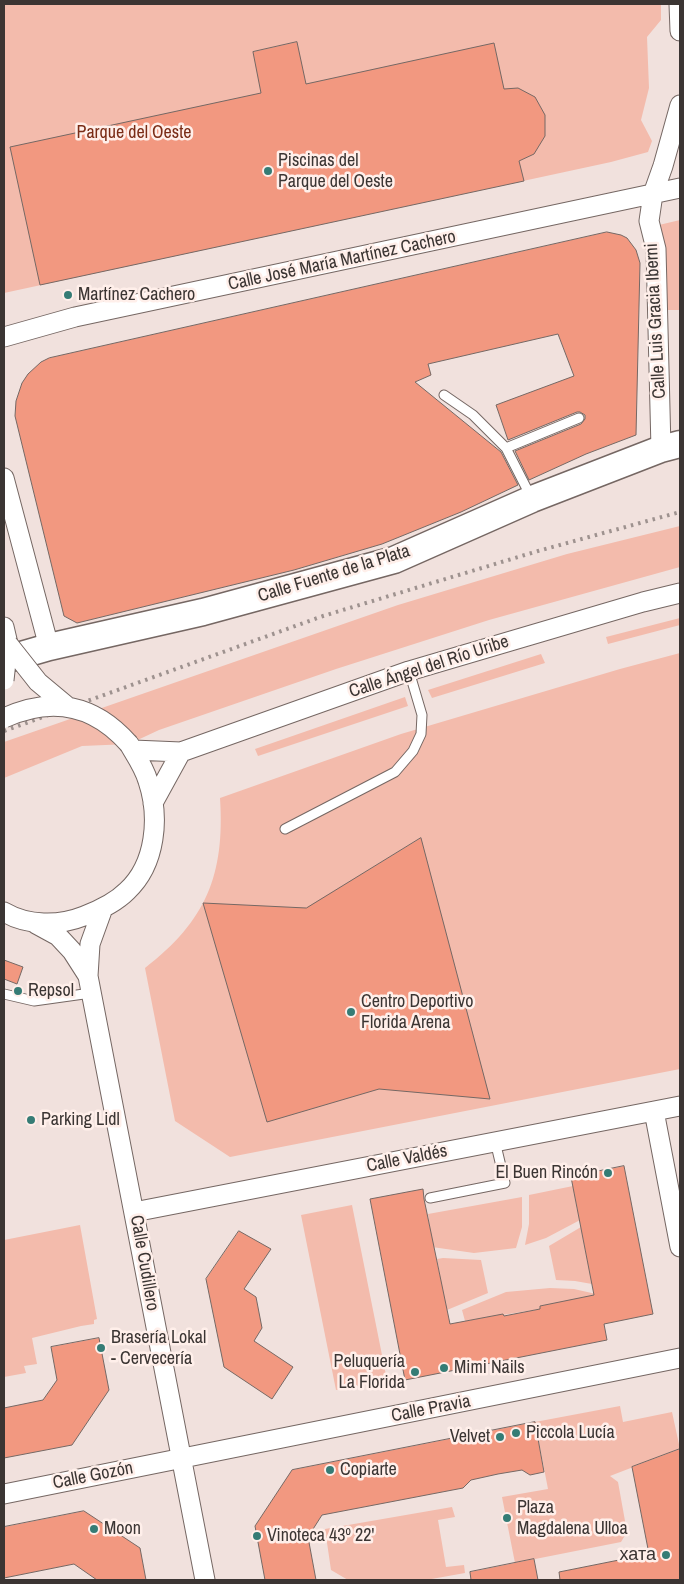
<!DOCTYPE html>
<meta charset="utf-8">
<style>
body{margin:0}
#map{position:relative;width:684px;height:1584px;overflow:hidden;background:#f1e1dd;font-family:"Archivo Narrow",sans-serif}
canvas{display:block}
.frame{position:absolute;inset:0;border:5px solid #3b3533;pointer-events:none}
</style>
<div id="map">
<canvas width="684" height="1584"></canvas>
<div class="frame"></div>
</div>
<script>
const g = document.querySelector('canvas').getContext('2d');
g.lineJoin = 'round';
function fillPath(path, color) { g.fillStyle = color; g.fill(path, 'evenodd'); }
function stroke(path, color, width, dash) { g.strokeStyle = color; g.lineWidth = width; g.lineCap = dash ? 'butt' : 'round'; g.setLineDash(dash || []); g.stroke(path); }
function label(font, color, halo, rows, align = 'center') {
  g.font = font + ' "Archivo Narrow",sans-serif'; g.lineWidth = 5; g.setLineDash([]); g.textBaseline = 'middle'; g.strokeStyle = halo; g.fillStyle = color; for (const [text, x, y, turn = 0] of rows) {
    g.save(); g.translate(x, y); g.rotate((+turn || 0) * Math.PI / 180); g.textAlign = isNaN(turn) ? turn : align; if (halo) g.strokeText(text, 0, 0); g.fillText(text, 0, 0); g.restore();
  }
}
const green = new Path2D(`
 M4,4h657v16l-14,17 2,51 -8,32 11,21 -4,11 -37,10 -607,131z
 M680,220v90h-15c0,-28 3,-57 -6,-85z
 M680,526v41l-191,53 -153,49 -177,61 -30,14 -47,2 -78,32v-36l394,-137 169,-51z
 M680,618v7l-72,19 -2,-7z
 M680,653v416l-450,88 -55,-36 -30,-153c61,-47 80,-93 75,-170l181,-64 219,-65z
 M541,654l4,9 -113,35 -4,-8z
 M405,697l3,9 -150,50 -3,-7z
 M573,1186l4,23 5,10 -36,19 -21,7 4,-21v-29z
 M522,1197v30l-6,21 -42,5 -42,-6 -4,-33z
 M352,1205l35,175 -51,10 -35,-175z
 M80,1225l17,94 -3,1v4l-13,2 -49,12 5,26 -13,2 2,7 -22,4v-137z
 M581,1227l11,57 -17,-3 -19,-1 -7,-34z
 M443,1258l38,2 7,33 -41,17 -9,-34 2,-1 -3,-16z
 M550,1288l24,1 22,5 1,4 -57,8v3l-75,12 -3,-11 44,-18z
 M620,1406l3,16 49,-10 8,37 -70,27 8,6 9,50 -6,10 -106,21 -13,-66 46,-8 -13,-67z
 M452,1507l3,10 -17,3 8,47 18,-2 1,8 -39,7h-78l-17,-10 -6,-41z`);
const building = new Path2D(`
 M297,42l9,42 188,-41 10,46 14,-1 17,9 10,18v21l-11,18 -15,7 5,20 -484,104 -30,-138 251,-54 -8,-41z
 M607,232l14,3 6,3 9,12 4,13 -4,172 -50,19 -57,26 -14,-29 66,-27 4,-5v-4l-5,-3h-3l-69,28 -12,-35 78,-29 -16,-42 -130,30 3,11 -16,7 86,70 17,33 -57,27 -79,32 -88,26 -217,53 -13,-7 -49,-200 1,-15 6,-18 6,-9 13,-12 8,-4z
 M421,838l69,261 -111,-10 -112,33 -64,-219 103,5z
 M4,960l19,7 -6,17 -13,-5z
 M624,1166l29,148 -49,10 3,16 -202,40 -35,-181 53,-10 1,10 26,125 53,-10 1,2 36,-7v-3l54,-11 -23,-118z
 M239,1231l32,18 -27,40 12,8 6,31 -8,13 39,26 -21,32 -48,-32 -18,-88z
 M99,1338l10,52 -37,55 -68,13v-50l39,-8 14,-20 -6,-33z
 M535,1422l9,50 -14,3 -8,-5 -24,4 -27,6 -8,8 -141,27 -14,22 8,43h-51l-10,-54 37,-56z
 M680,1449v131h-120l-1,-8 90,-18 -17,-87z
 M84,1511l56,37 6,32h-49l-23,-16 -70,14v-51z
 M534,1559l4,21h-67l-1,-8z`);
const lane = new Path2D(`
 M444,395l29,20 33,33 25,49
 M506,448l73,-30
 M285,829l110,-57 18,-21 8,-17 1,-19 -13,-44
 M4,994l30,7 57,-8
 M430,1198l75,-15 -10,-42`);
const street = new Path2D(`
 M679,4l1,27
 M4,337l71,-20 605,-129
 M661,449l-5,-200 -7,-28 4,-27 10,-28 17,-61
 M4,478l45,169
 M4,627l4,17
 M133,750l48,2 228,-81 234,-69 37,-9
 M153,803l28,-51
 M103,908l-13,36 -2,32 117,604
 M4,912c24,14 55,14 80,4 16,-6 31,-13 43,-25 29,-27 33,-74 21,-110 -4,-14 -12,-25 -19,-37
 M36,924l22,12 14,15 16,25
 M654,1111l26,136
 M134,1212l546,-106
 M4,1494l676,-136`);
const secondary = new Path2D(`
 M4,660l45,-13 154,-35 191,-52 138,-61 129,-50 19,-5`);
const rail = new Path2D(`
 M4,731l319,-115 215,-65 142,-39`);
const streetBridge = new Path2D(`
 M8,644l30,38 30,25
 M4,680l4,-36
 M4,718c48,-22 90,-14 125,26`);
const markers = [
 [268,171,5,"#357c75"],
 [68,295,5,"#357c75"],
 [18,991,5,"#357c75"],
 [351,1012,5,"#357c75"],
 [31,1120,5,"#357c75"],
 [608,1173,5,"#357c75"],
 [101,1348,5,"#357c75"],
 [444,1368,5,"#357c75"],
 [415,1372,5,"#357c75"],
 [516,1433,5,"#357c75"],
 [500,1437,5,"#357c75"],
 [330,1470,5,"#357c75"],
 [507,1518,5,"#357c75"],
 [94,1529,5,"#357c75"],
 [257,1536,5,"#357c75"],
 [666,1555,5,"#357c75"]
];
const parkNames = [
 ["Parque del Oeste",134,133]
];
const poiNames = [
 ["Piscinas del",278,161],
 ["Parque del Oeste",278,182],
 ["Martínez Cachero",78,295],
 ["Repsol",28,991],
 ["Centro Deportivo",361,1002],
 ["Florida Arena",361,1023],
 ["Parking Lidl",41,1120],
 ["El Buen Rincón",598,1173,"right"],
 ["Brasería Lokal",111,1338],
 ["- Cervecería",111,1359],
 ["Peluquería",405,1362,"right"],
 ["La Florida",405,1383,"right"],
 ["Mimi Nails",454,1368],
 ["Piccola Lucía",526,1433],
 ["Velvet",490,1437,"right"],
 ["Copiarte",340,1470],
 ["Plaza",517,1508],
 ["Magdalena Ulloa",517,1529],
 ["Moon",104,1529],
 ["Vinoteca 43º 22'",267,1536],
 ["хата",656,1555,"right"]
];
const streetNames = [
 ["Calle José María Martínez Cachero",342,261,-12],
 ["Calle Luis Gracia Iberni",656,321,-93],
 ["Calle Fuente de la Plata",334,574,-17],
 ["Calle Ángel del Río Uribe",429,667,-18],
 ["Calle Valdés",407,1159,-11],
 ["Calle Cudillero",144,1263,80],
 ["Calle Pravia",431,1409,-11],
 ["Calle Gozón",93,1476,-11]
];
fillPath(green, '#f3bbac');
fillPath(building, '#f29880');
stroke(building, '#756864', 1);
stroke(lane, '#756763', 11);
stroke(street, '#756763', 21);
stroke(secondary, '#756763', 29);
stroke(lane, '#fff', 9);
stroke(street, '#fff', 19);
stroke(secondary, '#fff', 26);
stroke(rail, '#9e928f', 4, [2.5, 5]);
stroke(streetBridge, '#756763', 21, []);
stroke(streetBridge, '#fff', 19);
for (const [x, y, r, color] of markers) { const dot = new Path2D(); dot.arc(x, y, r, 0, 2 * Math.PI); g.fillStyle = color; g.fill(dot); stroke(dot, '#ffefea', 2); }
label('18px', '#7a2c16', '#ffefea', parkNames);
label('18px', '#3b3533', '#ffefea', poiNames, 'left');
label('18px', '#3b3533', '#ffefea', streetNames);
</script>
